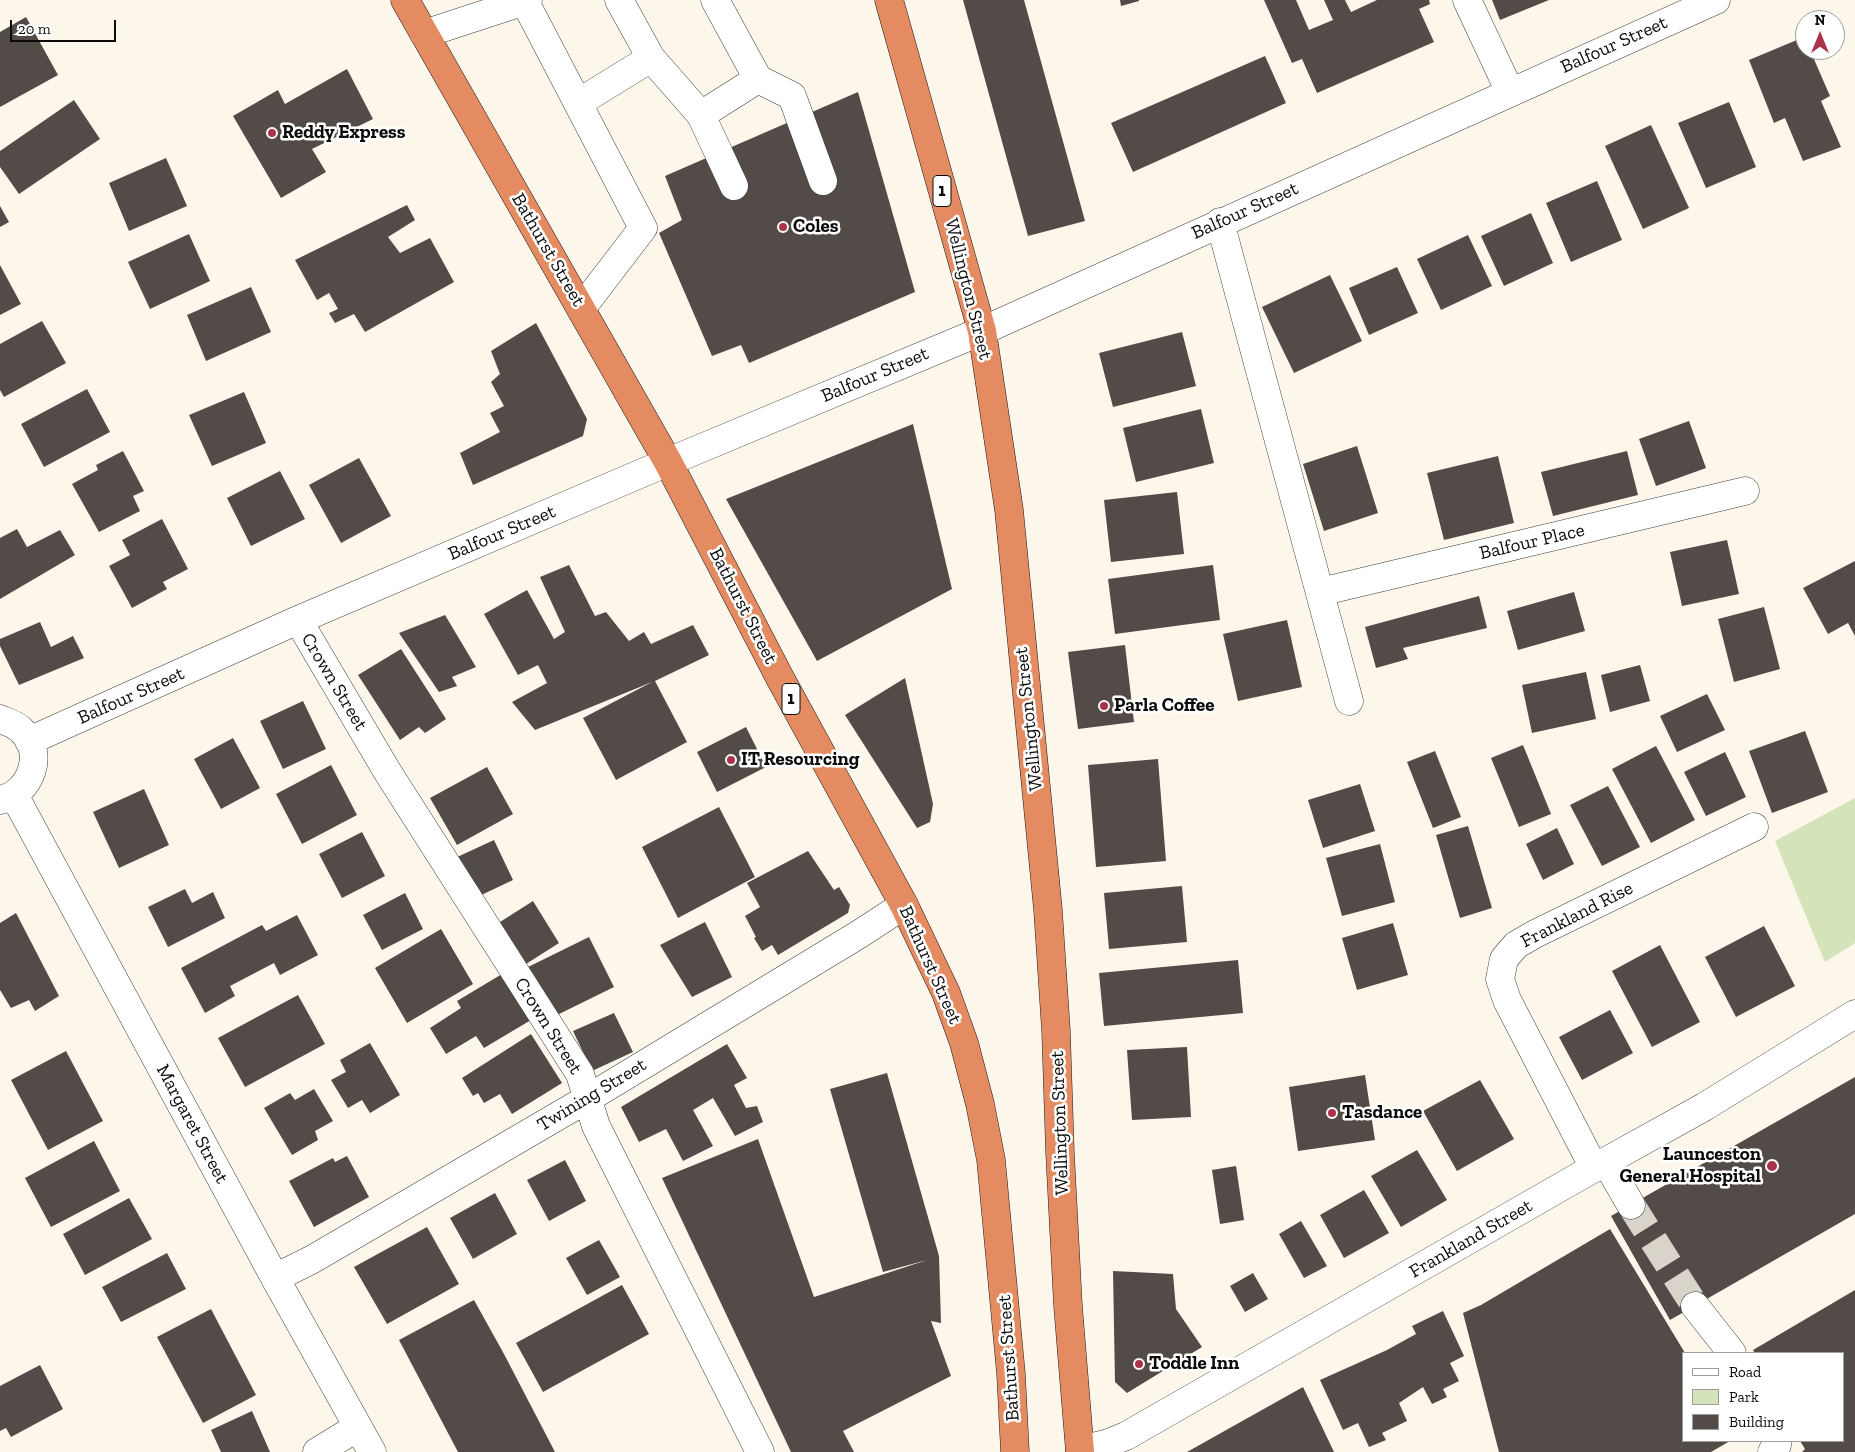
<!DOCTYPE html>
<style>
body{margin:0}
#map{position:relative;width:1855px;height:1452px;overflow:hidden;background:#fdf7eb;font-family:"Zilla Slab",serif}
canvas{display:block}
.legend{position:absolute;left:1682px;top:1352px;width:162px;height:90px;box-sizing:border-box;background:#fff;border:1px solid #9d9d9d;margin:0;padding:6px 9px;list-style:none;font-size:15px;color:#0b0b0b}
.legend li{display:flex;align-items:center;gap:10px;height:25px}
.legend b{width:25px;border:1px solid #9d9d9d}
.north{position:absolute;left:1795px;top:10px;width:50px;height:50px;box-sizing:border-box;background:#fff;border:1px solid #9d9d9d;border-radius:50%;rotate:0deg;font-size:14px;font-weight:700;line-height:20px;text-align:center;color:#0b0b0b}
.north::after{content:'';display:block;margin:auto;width:18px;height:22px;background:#aa3349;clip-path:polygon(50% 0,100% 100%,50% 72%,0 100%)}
.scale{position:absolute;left:10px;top:20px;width:106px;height:22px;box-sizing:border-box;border:2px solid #0b0b0b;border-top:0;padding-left:6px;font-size:15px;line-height:18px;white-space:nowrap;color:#0b0b0b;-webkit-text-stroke:4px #fff;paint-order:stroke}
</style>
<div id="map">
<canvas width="1855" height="1452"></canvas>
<ul class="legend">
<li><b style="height:6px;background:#fff"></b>Road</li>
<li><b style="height:14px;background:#d4e3b9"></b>Park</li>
<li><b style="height:14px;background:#524b48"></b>Building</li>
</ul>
<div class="north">N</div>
<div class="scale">20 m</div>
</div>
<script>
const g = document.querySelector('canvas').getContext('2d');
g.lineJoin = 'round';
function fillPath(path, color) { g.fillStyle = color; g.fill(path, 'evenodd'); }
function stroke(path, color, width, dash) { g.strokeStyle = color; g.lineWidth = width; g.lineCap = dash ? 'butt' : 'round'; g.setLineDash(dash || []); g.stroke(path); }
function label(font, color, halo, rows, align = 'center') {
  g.font = font + ' "Zilla Slab",serif'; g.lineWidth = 5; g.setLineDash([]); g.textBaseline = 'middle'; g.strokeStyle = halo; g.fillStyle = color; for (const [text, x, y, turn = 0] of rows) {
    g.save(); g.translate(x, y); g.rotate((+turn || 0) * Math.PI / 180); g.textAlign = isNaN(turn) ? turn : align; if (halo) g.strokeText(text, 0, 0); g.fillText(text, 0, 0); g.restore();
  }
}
const green = new Path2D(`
 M1855,798v145l-30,19 -50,-121z`);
const building = new Path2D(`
 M963,0h61l61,221 -57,15z
 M1120,0h19v1l-18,5z
 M1264,0h32l13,30 24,-10 -9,-20h21l6,12 26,-12h52l1,4 -11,5 15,33 -117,51 -15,-34 -10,4z
 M1492,0h57l-49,20z
 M26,17l32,58 -58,32v-75z
 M1804,37l1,13h5l20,46 -9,5 20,46 -38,14 -18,-43 -11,5 -25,-63z
 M1265,56l21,47 -153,69 -22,-49z
 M347,69l26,50 -61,30 14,23 -45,26 -48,-82 45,-26 7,14z
 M858,92l57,200 -166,71 -8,-18 -29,11 -53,-123 23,-13 -17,-44z
 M74,100l26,39 -81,55 -19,-27v-16z
 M1729,102l27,65 -50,21 -28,-65z
 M1651,125l38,83 -46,21 -38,-83z
 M166,158l21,48 -58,25 -20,-48z
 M1597,181l25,59 -51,22 -25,-59z
 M407,205l8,15 -27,17 12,16 30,-15 24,44 -89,50 -11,-18 -19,9 -6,-10 9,-4 -9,-16 -12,7 -22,-40z
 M0,206l9,16 -9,5z
 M1531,213l22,50 -49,23 -23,-50z
 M189,234l21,47 -60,28 -22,-47z
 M1468,235l24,51 -51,24 -24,-51z
 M0,265l21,39 -21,11z
 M1397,267l21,46 -49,22 -20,-47z
 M1330,275l32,66 -68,32 -32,-66z
 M251,287l20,45 -65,29 -19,-46z
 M42,321l24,42 -62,34 -4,-7v-46z
 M536,323l51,96 -4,17 -110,49 -13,-32 40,-21 -10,-19 14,-7 -13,-24 9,-8 -9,-23z
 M1182,332l14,54 -83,21 -14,-54z
 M87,389l23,43 -66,35 -23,-43z
 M244,392l22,51 -54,23 -23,-51z
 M1201,409l13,54 -78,19 -13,-54z
 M1689,421l17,47 -50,18 -17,-47z
 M913,424l39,165 -135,72 -91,-162z
 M1357,446l21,67 -54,18 -21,-67z
 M123,451l21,40 -11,5 7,15 -41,21 -27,-48 26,-14 -2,-5z
 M1627,451l11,44 -85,21 -12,-44z
 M1498,456l16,67 -70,17 -17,-67z
 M359,458l32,58 -50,27 -32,-58z
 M280,471l25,48 -54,27 -24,-48z
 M1177,492l7,62 -73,8 -7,-62z
 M162,519l26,50 -25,13 4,7 -35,19 -23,-42 21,-11 -8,-15z
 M17,529l10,18 33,-17 15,25 -75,44v-61z
 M1727,540l12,54 -57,12 -12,-54z
 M1855,561v75l-7,-13 -20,11 -25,-46z
 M569,565l26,51 11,-4 23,29 15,-9 7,12 42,-19 16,30 -54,26 32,61 -71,38 -33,-62 69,-36 -117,48 -23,-28 35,-19 -9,-18 -20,10 -34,-61 43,-24 27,49 11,-7 -25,-55z
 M1213,565l7,55 -105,14 -7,-55z
 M1574,592l11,39 -67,19 -11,-39z
 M1479,596l8,32 -84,20 5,11 -32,9 -11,-41z
 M1764,607l16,62 -46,13 -16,-63z
 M445,615l31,52 -24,10 5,9 -18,6 -40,-59z
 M1287,620l15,67 -64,14 -15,-67z
 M40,622l11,25 22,-11 11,22 -65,27 -19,-39v-7z
 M1125,645l9,77 -56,7 -10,-77z
 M401,649l45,70 -21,14 -6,-6 -19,13 -42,-65z
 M1640,665l10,36 -40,11 -9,-37z
 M1586,672l10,47 -64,14 -10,-48z
 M905,678l28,126 -3,18 -13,6 -72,-113z
 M1707,694l18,36 -48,22 -17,-36z
 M303,701l23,48 -43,20 -23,-48z
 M746,727l20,40 -49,25 -20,-40z
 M1805,731l23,61 -56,21 -23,-62z
 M233,738l27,50 -39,21 -27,-50z
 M1523,745l28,69 -32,13 -28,-69z
 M1656,746l39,74 -44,23 -39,-74z
 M1435,751l26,66 -28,11 -26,-66z
 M1725,752l21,45 -40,19 -22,-44z
 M1158,759l8,102 -70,6 -8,-102z
 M331,765l26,50 -55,29 -26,-50z
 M487,767l26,47 -56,31 -27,-47z
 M1360,784l15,47 -52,17 -15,-48z
 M1608,786l32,61 -38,19 -32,-61z
 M144,789l25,56 -50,23 -26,-56z
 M719,807l36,70 -77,41 -36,-71z
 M1468,826l24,82 -32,10 -24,-83z
 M1557,828l17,36 -31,16 -17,-36z
 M362,832l23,44 -43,22 -23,-44z
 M494,840l19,40 -38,18 -20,-40z
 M1380,844l15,58 -53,14 -16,-58z
 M808,851l26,39 5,-3 11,18 -2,8 -70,42 -6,-10 -10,6 -8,-13 2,-1 -11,-21 15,-9 -13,-24z
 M1182,886l5,56 -78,7 -5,-56z
 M185,889l7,14 21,-11 12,26 -57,29 -20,-40z
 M405,893l18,36 -41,21 -19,-35z
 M533,901l26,42 -33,21 -26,-42z
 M16,913l43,83 -24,15 -6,-11 -18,8 -11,-18v-67z
 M297,915l21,40 -38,20 -6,-12 -44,23 5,10 -30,17 -24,-45 81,-43 4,6z
 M705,922l27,55 -40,20 -32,-52z
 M1393,923l15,52 -51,15 -15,-52z
 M1764,926l31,60 -59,31 -31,-60z
 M441,929l32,55 -66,39 -32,-55z
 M589,937l25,50 -63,31 -25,-50z
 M1660,945l40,77 -48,25 -40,-76z
 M1238,960l5,53 -139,13 -5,-53z
 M502,974l29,46 -47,28 -8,-12 -30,18 -16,-26 31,-20 -4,-7z
 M298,995l27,49 -80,43 -27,-49z
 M1610,1010l23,43 -51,27 -23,-43z
 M614,1013l19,39 -41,19 -19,-40z
 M531,1034l31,49 -50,31 -12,-20 -16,9 -6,-10 -5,3 -11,-18z
 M370,1043l30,52 -30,18 -8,-13 -14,8 -17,-28 15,-8 -6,-12z
 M727,1044l20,34 -13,7 12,23 11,-2 6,16 -28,14 -22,-38 -20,12 20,36 -30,15 -17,-32 -27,13 -18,-35z
 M1187,1047l4,70 -59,3 -5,-70z
 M66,1051l37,70 -55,29 -37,-70z
 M887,1073l52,183 2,67 -10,-2 20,55 -108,55 11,21h-63l-129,-274 96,-39 56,158 113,-37 -44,12 -53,-183z
 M1365,1075l10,65 -77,11 -9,-64z
 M1855,1077v137l-185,106 -59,-104z
 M1480,1080l34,59 -57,32 -34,-60z
 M314,1089l19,32 -18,10 3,9 -26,15 -28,-47 26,-15 5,7z
 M94,1141l26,50 -69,36 -26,-49z
 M1417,1150l30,50 -46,27 -30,-51z
 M347,1156l22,41 -55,30 -25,-46 44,-23 2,4z
 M565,1160l21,41 -37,20 -22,-41z
 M1236,1166l8,54 -24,4 -8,-54z
 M1364,1190l25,43 -45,25 -24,-43z
 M495,1193l22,41 -44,25 -23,-41z
 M129,1198l23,41 -67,36 -22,-41z
 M1301,1221l26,45 -23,12 -25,-44z
 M427,1227l32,57 -72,40 -33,-57z
 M1610,1229l75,124h-1v88h46l-19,11h-212l-36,-139 18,-8z
 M599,1240l21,37 -33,18 -21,-37z
 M167,1253l19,36 -65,33 -19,-35z
 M1113,1271l60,3 3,35 26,38 -75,46 -12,-11z
 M1253,1273l15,26 -23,13 -15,-26z
 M622,1285l27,49 -106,58 -27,-49z
 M1855,1290v162h-53l3,-3 -5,-8h44v-88h-89l-2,-3z
 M474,1300l30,54 51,98h-97l-59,-112z
 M211,1309l45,86 -53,28 -46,-86z
 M1443,1311l21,45 -14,7 9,18 -16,8 4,8 -15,7 -9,-17 -24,16 8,18 -25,12 4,7 -17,7 -11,-24 -15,7 -23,-50 67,-30 29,-16 -4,-8z
 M40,1365l23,44 -52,28 -5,-9 -6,3v-45z
 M1303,1387l31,65h-147z
 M252,1411l18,41h-49l-10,-22z`);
const minorTunnel = new Path2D(`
 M1631,1205l64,101`);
const minor = new Path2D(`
 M619,0l32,58 50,57
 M715,0l43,79 34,17 31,85
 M1467,0l43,92
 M525,2l118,226 -62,81
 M424,34l104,-34
 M578,103l73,-45
 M734,186l-33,-71 57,-36
 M1220,222l129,479
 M1320,592l425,-101
 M298,620l89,151 193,303 16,52 164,326
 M0,719c7,3 15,5 21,11 25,22 10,64 -21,70
 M29,741l269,-121 370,-158 314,-131 734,-331
 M14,795l261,483 97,174
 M1606,1162l25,43
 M1594,1168l-87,-168 -7,-21 4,-20 12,-14 19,-11 219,-107
 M275,1278l38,-19 274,-160 271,-164 46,-30
 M1695,1306l37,47
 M1080,1450l26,-6 20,-8 468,-268 110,-61 151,-93
 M317,1452l41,-25
 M1772,1452l5,-7v-4`);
const highway = new Path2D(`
 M405,0l263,462 112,216 124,227 42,88 18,50 16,61 11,56 20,214 4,78
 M889,0l93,331 27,179 39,400 8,121 4,122 8,153 12,146`);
const markers = [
 [272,133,5,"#aa3349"],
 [783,227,5,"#aa3349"],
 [1104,706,5,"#aa3349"],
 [731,760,5,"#aa3349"],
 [1332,1113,5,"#aa3349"],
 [1772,1166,6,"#aa3349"],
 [1139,1364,5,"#aa3349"]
];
const shields = [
 [942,191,18],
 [791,699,18]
];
const shieldNames = [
 ["1",942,191],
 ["1",791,699]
];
const streetNames = [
 ["Balfour Street",1614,45,-24],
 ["Balfour Street",1245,211,-24],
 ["Bathurst Street",548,250,60],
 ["Wellington Street",968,289,76],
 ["Balfour Street",875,375,-23],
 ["Balfour Street",502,533,-23],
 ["Balfour Place",1532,542,-13],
 ["Bathurst Street",743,606,63],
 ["Crown Street",334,682,59],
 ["Balfour Street",131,696,-24],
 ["Wellington Street",1029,719,-96],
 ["Frankland Rise",1577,915,-27],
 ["Bathurst Street",930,965,66],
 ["Crown Street",548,1026,58],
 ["Twining Street",592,1095,-31],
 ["Wellington Street",1060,1123,-92],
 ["Margaret Street",192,1124,62],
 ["Frankland Street",1471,1239,-30],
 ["Bathurst Street",1009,1358,-94]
];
const poiNames = [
 ["Reddy Express",282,133],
 ["Coles",793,227],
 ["Parla Coffee",1114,706],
 ["IT Resourcing",741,760],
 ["Tasdance",1342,1113],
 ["Launceston",1761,1155,"right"],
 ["General Hospital",1761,1177,"right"],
 ["Toddle Inn",1149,1364]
];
fillPath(green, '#d4e3b9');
fillPath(building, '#524b48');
stroke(minorTunnel, '#d9d4c9', 28, [28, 14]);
stroke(minor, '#3e3e3e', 29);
stroke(highway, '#1c1c1c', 29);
stroke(minor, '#fff', 28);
stroke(highway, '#e48b62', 28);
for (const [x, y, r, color] of markers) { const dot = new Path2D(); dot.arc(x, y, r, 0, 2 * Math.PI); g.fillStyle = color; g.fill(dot); stroke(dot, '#fff', 2); }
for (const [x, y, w] of shields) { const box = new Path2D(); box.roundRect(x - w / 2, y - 15.5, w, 31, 4); g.fillStyle = '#fff'; g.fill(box); stroke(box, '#0b0b0b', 1); }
label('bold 18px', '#0b0b0b', null, shieldNames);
label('19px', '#0b0b0b', '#fff', streetNames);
label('bold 19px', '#0b0b0b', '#fff', poiNames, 'left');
</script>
